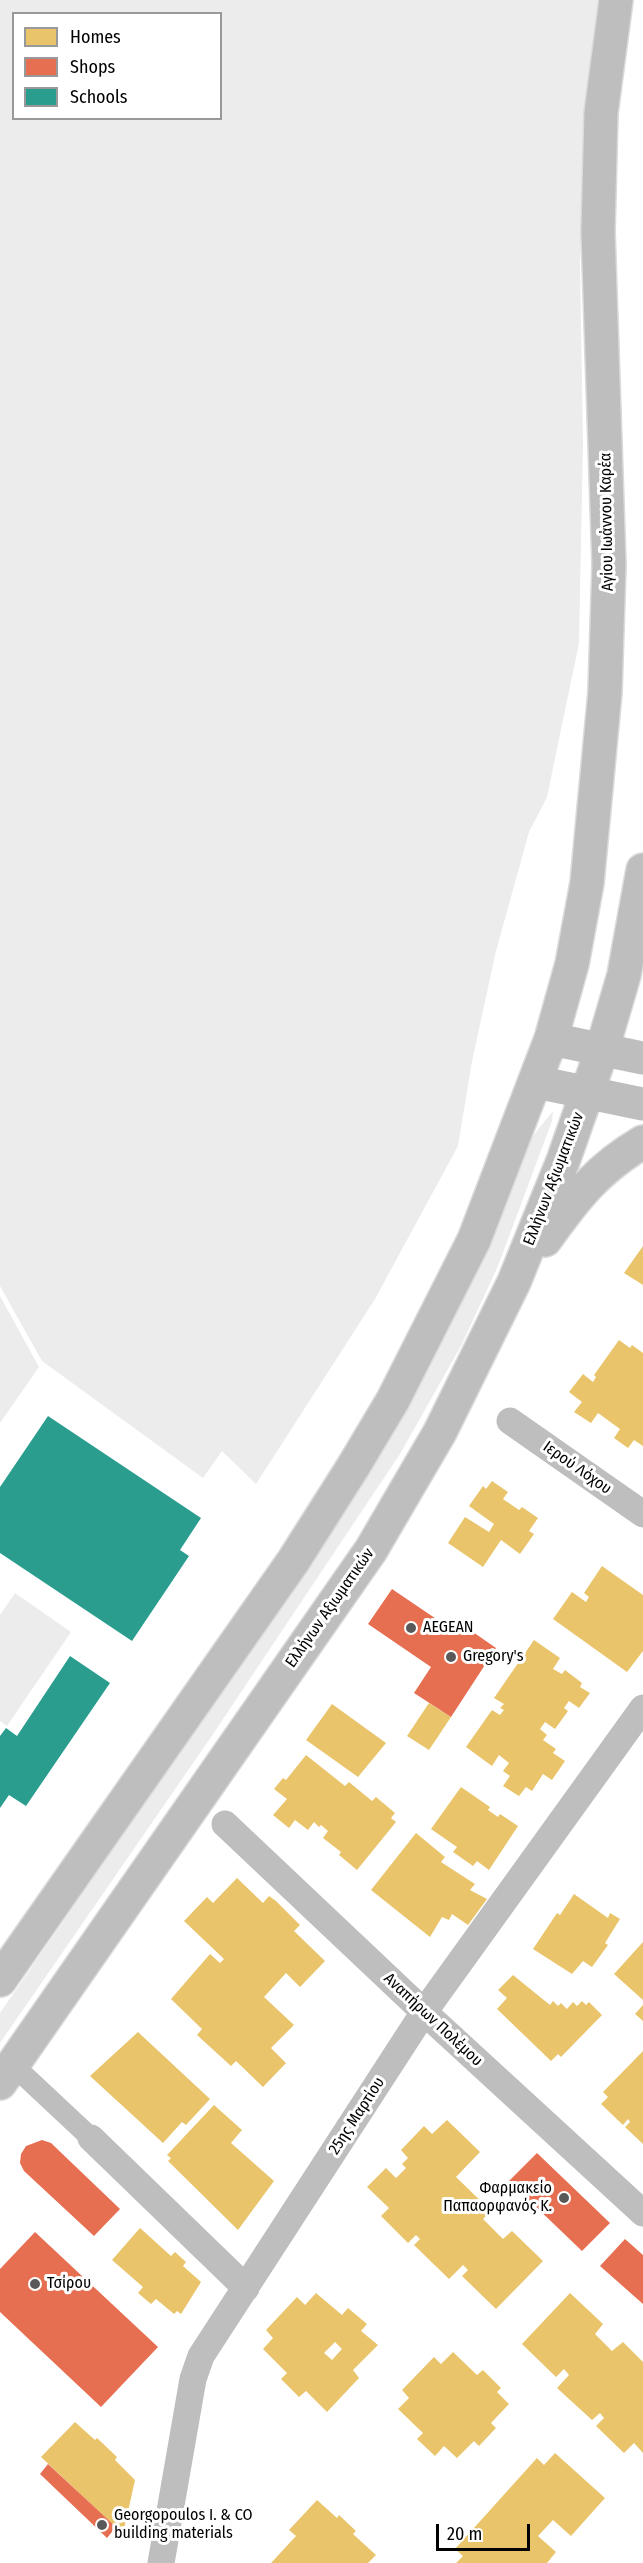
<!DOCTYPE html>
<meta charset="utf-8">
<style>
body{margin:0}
#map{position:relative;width:643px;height:2563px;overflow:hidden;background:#fff;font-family:"Fira Sans Condensed",sans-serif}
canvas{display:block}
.legend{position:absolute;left:12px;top:12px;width:210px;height:108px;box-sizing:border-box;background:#fff;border:2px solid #999;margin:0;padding:8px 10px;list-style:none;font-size:18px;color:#000}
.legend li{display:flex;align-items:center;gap:12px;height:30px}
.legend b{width:30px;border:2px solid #999}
.scale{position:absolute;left:436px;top:2524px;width:94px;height:27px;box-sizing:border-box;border:3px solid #000;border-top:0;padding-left:8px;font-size:18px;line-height:21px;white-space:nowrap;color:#000;-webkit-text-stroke:4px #fff;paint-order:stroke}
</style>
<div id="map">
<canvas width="643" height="2563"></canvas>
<ul class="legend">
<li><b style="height:16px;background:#e9c46a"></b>Homes</li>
<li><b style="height:16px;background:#e76f51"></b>Shops</li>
<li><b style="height:16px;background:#2a9d8f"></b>Schools</li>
</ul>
<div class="scale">20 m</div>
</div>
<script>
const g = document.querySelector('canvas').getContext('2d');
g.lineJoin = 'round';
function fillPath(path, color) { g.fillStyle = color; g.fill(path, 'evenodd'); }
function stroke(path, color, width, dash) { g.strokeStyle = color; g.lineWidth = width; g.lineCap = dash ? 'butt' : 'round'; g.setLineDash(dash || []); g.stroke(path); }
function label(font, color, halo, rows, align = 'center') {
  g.font = font + ' "Fira Sans Condensed",sans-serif'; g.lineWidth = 6; g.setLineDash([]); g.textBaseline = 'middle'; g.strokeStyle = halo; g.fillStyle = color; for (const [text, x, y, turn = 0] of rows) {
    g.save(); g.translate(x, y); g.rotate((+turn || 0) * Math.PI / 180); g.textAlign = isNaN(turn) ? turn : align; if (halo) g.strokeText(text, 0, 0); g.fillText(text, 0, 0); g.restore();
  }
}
const green = new Path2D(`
 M0,0h602l-14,75 -8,187 3,180 -4,201 -32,154 -18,35 -33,119 -24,110 -14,85 -83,153 -119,185 -34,-33 -19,27 -161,-117 -42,-75zM14,14h206v104h-206z
 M553,1111l-1,10 -54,145 -37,80 -61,108 -191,286 -209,303v-30l271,-393 122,-190 31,-53 52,-105 55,-134z
 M0,1296l39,71 -39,56z
 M15,1593l56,39 -64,94 -7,-5v-106z`);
const homes = new Path2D(`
 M643,1246v39l-19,-12z
 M619,1340l11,8 2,-3 11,8v93l-9,-6 -6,8 -14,-10 6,-9 -22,-16 -7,10 -17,-11 8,-10 -13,-10 14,-18 10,8 3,-5 -2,-2z
 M492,1481l16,11 -5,7 16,11 3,-3 16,11 -9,13 5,3 -14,20 -19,-14 -18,27 -35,-24 17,-26 24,15 5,-8 -25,-18 14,-20 3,3z
 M602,1566l41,29v56l-16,21 -74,-53 19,-27 14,10 3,-5 -5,-4z
 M534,1640l26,18 -7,11 9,5 3,-4 17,13 -2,4 10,6 -11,15 -10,-7 -5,7 4,3 -13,18 -10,-7 -5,7 7,6 -4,5 13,9 -3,4 12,8 -13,19 -9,-6 -11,17 -6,-4 -7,9 -16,-10 7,-10 -7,-5 6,-8 -10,-8 -7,11 -26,-19 26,-37 8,5 4,-5 -4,-2 4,-4 -10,-6z
 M429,1703l22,14 -22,33 -22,-14z
 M332,1704l54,39 -28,34 -52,-37z
 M306,1755l39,31 4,-4 23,19 4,-4 19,16 -4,5 5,4 -39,48 -18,-15 2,-3 -18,-14 5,-7 -7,-6 -2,2 -5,-5 -6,8 -13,-10 -6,8 -16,-13 14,-16 -13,-10 9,-11 3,2z
 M461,1787l29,20 -2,3 10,7 2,-3 18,12 -29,44 -12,-9 -4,5 -20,-14 4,-5 -26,-18z
 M416,1833l29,24 -4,5 34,22 -5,6 17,9 -19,26 -16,-11 -3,6 -7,-3 -12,20 -59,-47z
 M237,1878l26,25 6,-7 7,5 24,24 -6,6 31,30 -25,26 -14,-14 -22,24 30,28 -23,23 15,15 -23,24 -27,-26 -5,5 -34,-31 5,-6 -31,-30 39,-45 10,9 4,-4 -40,-38 23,-24 6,6z
 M574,1894l34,24 2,-5 10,6 -15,24 3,2 -16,22 -9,-6 -11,13 -39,-25 24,-36 3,2z
 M643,1942v58l-29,-26z
 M513,1975l37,30 3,-4 5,5 3,-3 6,6 6,-7 4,4 5,-5 4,4 3,-3 13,13 -41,42 -3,-3 -7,7 -54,-52 10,-11 -9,-8z
 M643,2005v16l-8,-7z
 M138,2032l72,67 -24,26 -4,-3 -19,21 -73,-67z
 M643,2051v93l-18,-17 5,-5 -2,-3 -5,6 -22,-21 7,-7 -5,-5z
 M214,2105l28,25 -11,13 43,38 -36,49 -70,-69 3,-3 -4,-3z
 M447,2120l33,32 -24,25 35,34 -8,8 20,20 9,-8 31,30 -47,48 -34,-33 6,-6 -5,-5 -14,14 -35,-34 6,-6 -4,-4 -8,8 -27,-27 8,-8 -22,-21 19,-19 10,10 10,-10 -4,-4 6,-6 -7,-8 23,-24 8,8z
 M140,2228l31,28 4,-4 11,10 -3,4 18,16 -20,32 -4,-3 -3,3 -18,-15 -5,5 -13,-11 5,-6 -31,-27z
 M316,2293l26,22 6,-7 19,16 -6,7 17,14 -25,25 6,8 -32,34 -21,-21 -7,6 -18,-18 6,-6 -24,-24 10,-11 -7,-8 31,-33 8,8zM335,2342l7,7 -10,11 -8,-7z
 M570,2293l33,31 -8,10 17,17 11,-9 20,20v91l-9,-10 -10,10 -28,-27 8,-8 -4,-5 -8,7 -35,-32 12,-13 -5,-6 -8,8 -34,-33z
 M453,2352l24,23 6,-5 18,18 -4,4 12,12 -18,19 5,5 -17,18 -5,-5 -17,17 -13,-12 -9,10 -18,-17 6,-6 -25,-24 11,-11 -7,-8 32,-33 7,7z
 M75,2422l20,18 2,-2 20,19 -2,3 20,20 -12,54 -82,-77z
 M555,2453l50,45 -34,38 -18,-16 -15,16 18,16 -9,11h-91l7,-7 -8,-7 82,-91 7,7z
 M317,2500l20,18 2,-3 17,16 -3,3 23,21 -8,8h-97l25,-27 -7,-6z`);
const shops = new Path2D(`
 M392,1589l62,42 6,-8 36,25 -45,69 -37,-24 17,-26 -63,-43z
 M42,2140l9,3 69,66 -26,27 -70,-65 -4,-8 1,-9 5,-8z
 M537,2153l73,70 -28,28 -73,-70z
 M35,2232l123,115 -57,60 -101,-95v-43z
 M625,2239l18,16v49l-43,-38z
 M48,2464l68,63 -9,11 -67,-64z`);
const schools = new Path2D(`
 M48,1416l153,102 -21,32 9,6 -57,85 -132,-88v-66z
 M70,1656l40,27 -84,123 -17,-11 -9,13v-72l6,-8 11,8z`);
const pedestrian = new Path2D(`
 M13,2065l78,73`);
const minor = new Path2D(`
 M510,1421l133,93
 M225,1824l199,188 219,201
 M91,2138l155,150
 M161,2563l32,-184 8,-23 223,-344 219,-304`);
const tertiary = new Path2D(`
 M551,1039l92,19
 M536,1082l107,22`);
const primary = new Path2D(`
 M545,1240c31,-43 52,-71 98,-98
 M0,1980l294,-420 59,-93 40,-67 81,-160 77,-201 21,-75 15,-81 18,-191 4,-127 -11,-334 3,-118 15,-113
 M0,2083l371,-533 69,-118 74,-150 49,-121 39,-111 22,-75 19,-105`);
const markers = [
 [411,1628,6,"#595959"],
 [451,1657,6,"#595959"],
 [564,2198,6,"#595959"],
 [35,2284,6,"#595959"],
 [102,2525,6,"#595959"]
];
const streetNames = [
 ["Αγίου Ιωάννου Καρέα",607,522,-91],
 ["Ελλήνων Αξιωματικών",554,1179,-69],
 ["Ιερού Λόχου",577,1468,35],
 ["Ελλήνων Αξιωματικών",330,1608,-55],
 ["Αναπήρων Πολέμου",433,2020,43],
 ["25ης Μαρτίου",357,2116,-57]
];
const poiNames = [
 ["AEGEAN",423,1628],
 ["Gregory's",463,1657],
 ["Φαρμακείο",552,2189,"right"],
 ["Παπαορφανός Κ.",552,2207,"right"],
 ["Τσίρου",47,2284],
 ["Georgopoulos I. & CO",114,2516],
 ["building materials",114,2534]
];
fillPath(green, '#ececec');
fillPath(homes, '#e9c46a');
fillPath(shops, '#e76f51');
fillPath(schools, '#2a9d8f');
stroke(primary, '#dbdbdb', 36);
stroke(pedestrian, '#bebebe', 21);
stroke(minor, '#bebebe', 27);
stroke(tertiary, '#bebebe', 33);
stroke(primary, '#bebebe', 33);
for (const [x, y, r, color] of markers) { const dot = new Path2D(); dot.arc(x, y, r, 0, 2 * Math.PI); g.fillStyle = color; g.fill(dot); stroke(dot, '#fff', 2); }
label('16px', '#000', '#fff', streetNames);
label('16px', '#000', '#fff', poiNames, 'left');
</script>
